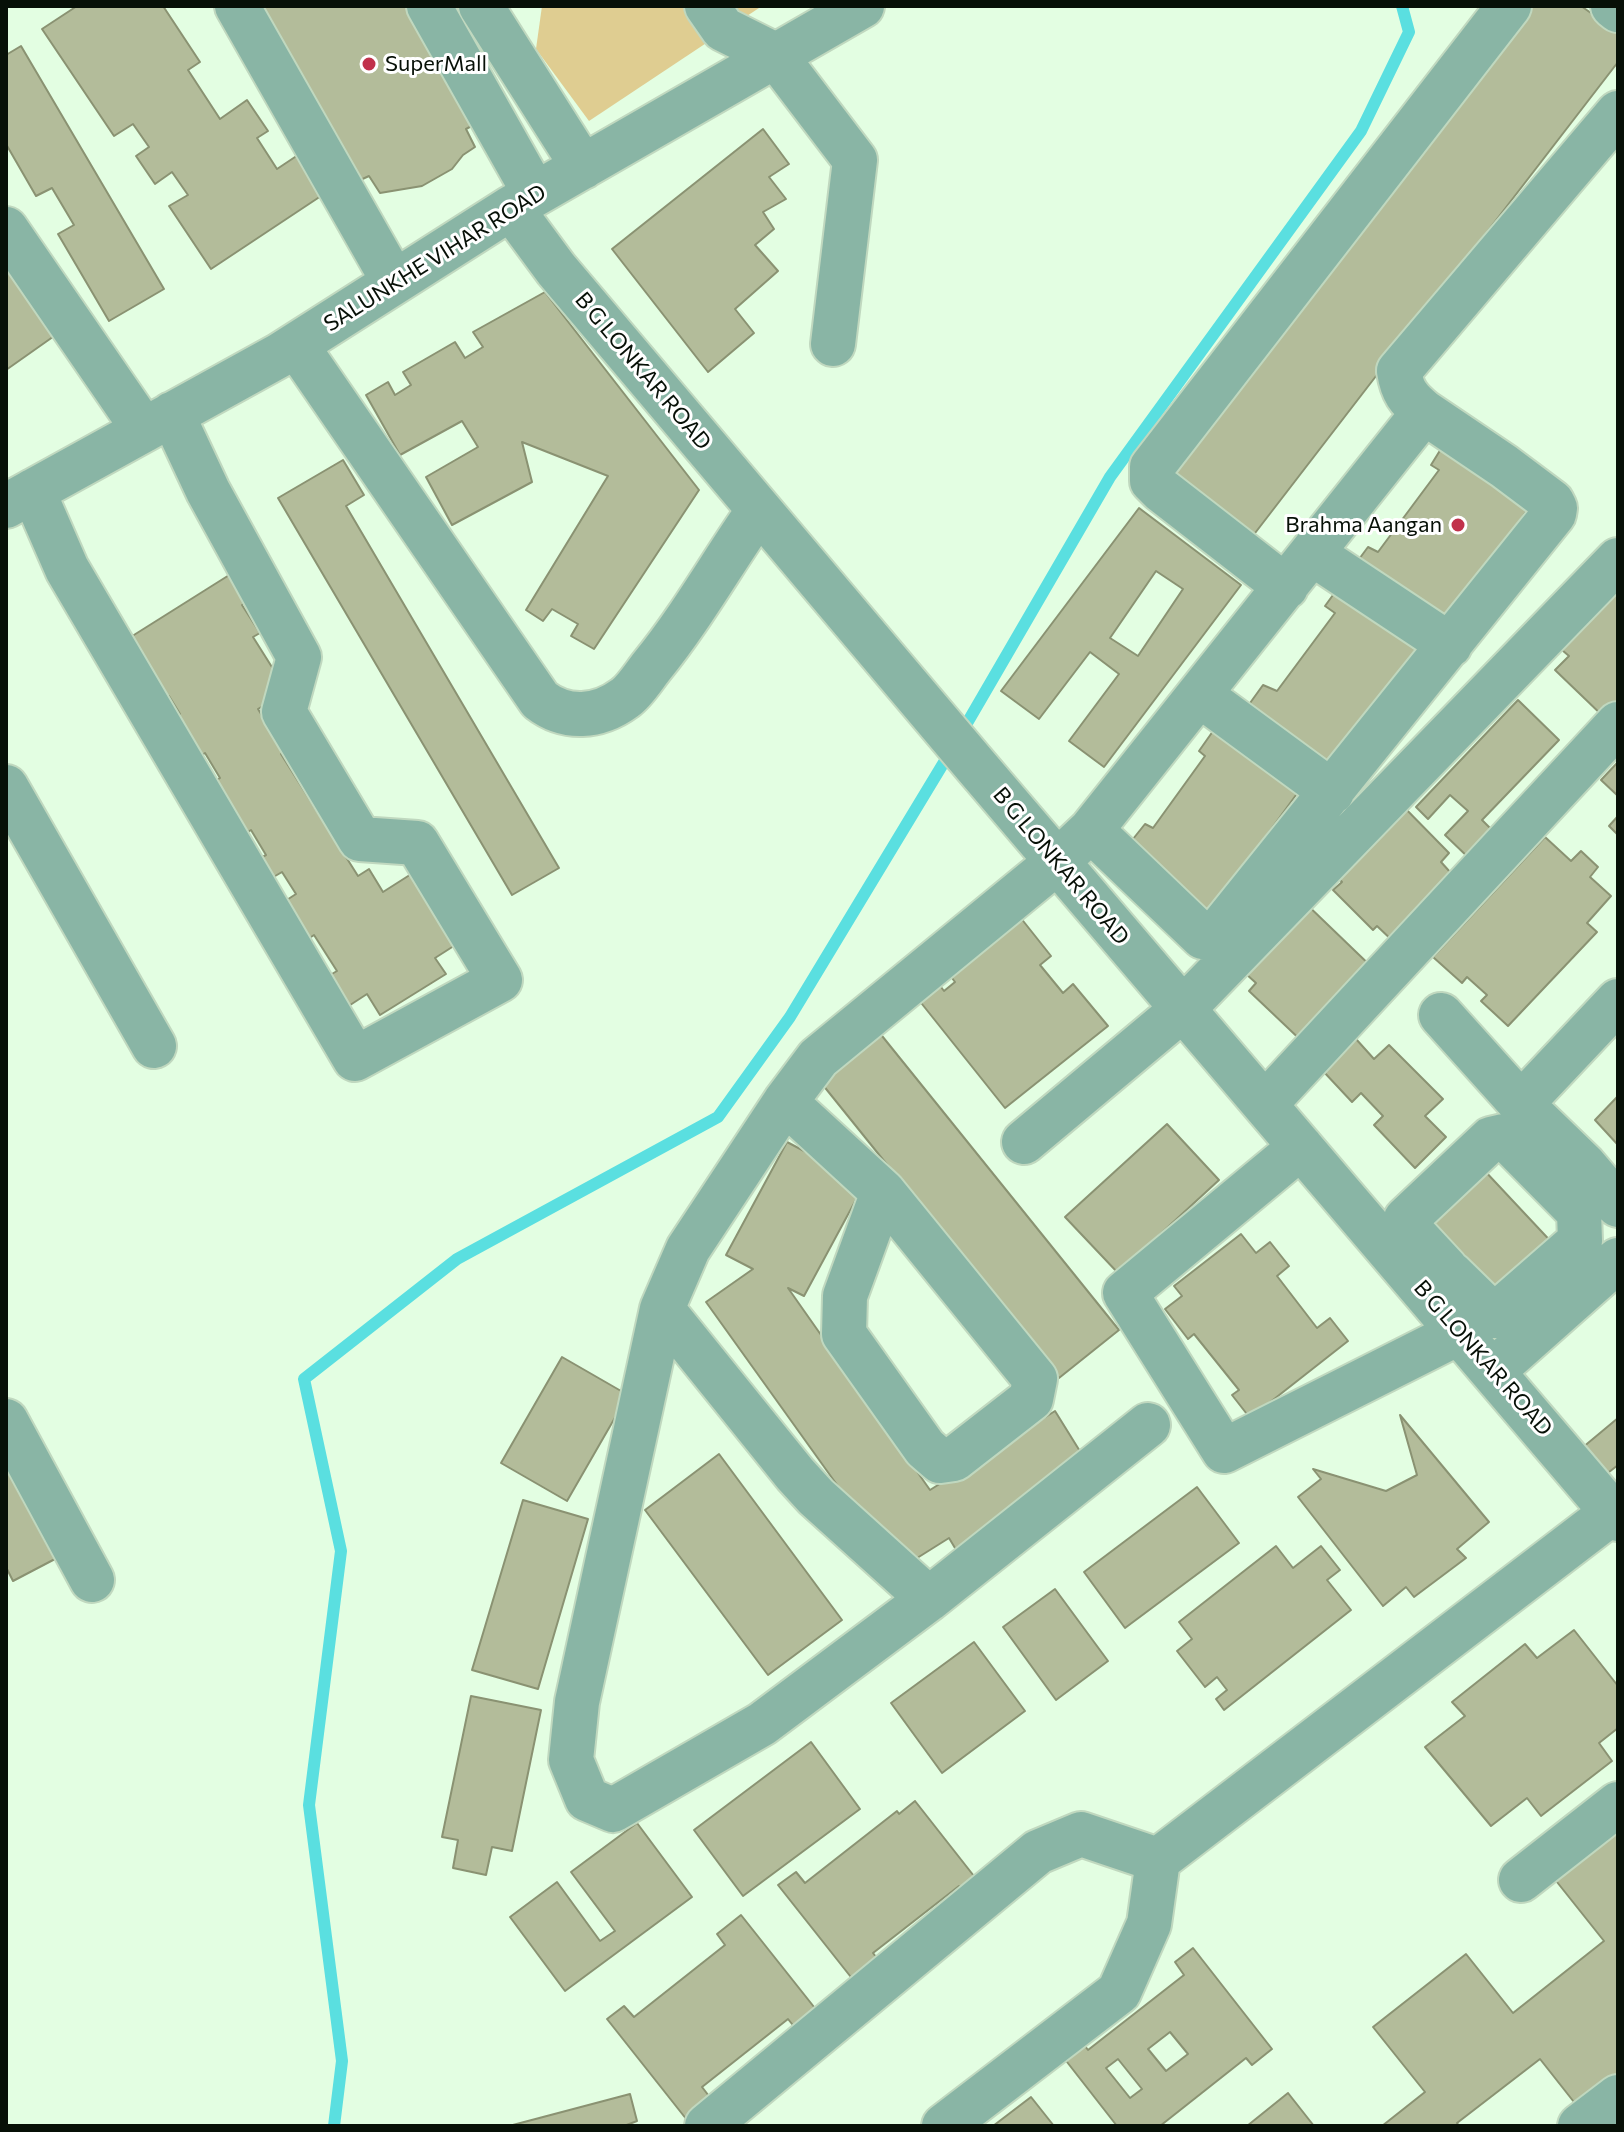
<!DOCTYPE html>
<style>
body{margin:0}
#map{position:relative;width:1624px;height:2132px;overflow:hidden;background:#e3fee2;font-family:Commissioner,sans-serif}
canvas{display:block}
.frame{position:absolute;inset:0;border:8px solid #071007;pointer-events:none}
</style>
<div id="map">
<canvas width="1624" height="2132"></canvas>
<div class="frame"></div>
</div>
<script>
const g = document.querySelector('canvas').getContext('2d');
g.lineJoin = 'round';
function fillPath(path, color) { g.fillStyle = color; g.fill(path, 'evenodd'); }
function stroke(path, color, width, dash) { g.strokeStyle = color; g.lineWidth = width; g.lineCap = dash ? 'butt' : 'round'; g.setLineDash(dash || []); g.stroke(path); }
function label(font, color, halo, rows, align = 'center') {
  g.font = font + ' Commissioner,sans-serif'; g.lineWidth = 6; g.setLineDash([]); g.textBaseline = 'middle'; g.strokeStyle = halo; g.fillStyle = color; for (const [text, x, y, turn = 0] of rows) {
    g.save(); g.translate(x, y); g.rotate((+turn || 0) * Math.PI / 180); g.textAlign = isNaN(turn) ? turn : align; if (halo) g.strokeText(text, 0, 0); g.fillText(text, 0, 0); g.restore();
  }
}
const green = new Path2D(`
 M542,6h220l-173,115 -53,-72z`);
const stream = new Path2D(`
 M334,2126l8,-65 -33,-256 32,-254 -37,-172 153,-120 261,-142 72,-100 162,-268 158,-272 251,-346 48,-99 -7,-26`);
const building = new Path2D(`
 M77,6h86l37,56 -12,8 32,49 27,-19 21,31 -11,7 20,31 21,-14 26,39 -113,75 -42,-63 19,-11 -16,-23 -17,12 -19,-28 13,-9 -16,-23 -19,12 -72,-107z
 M258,6h155l68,115 -15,8 9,18 -12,8 -11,14 -30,17 -42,7 -11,-17 -13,6z
 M1529,6h52l37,26v30l-366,475 -81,-60z
 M21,46l143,243 -55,32 -51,-87 16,-9 -22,-37 -16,8 -30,-52v-89z
 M763,129l26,35 -20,13 17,22 -23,13 11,17 -19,16 23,26 -43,38 19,24 -46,39 -96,-123z
 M6,259l51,75 -51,36z
 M545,292l154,198 -105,159 -23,-13 7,-12 -26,-15 -9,12 -17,-11 82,-134 -86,-34 10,40 -80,43 -26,-48 52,-30 -16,-26 -62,34 -34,-60 22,-13 7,13 16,-10 -8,-13 52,-30 10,16 18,-11 -10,-15z
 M1444,444l88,59 -90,130 -91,-63 17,-23 10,5 61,-82 -8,-5z
 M343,460l21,35 -18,11 213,362 -47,27 -234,-397z
 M1139,508l102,77 -137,182 -35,-26 50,-67 -29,-22 -51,67 -38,-28zM1156,571l27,18 -45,67 -28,-18z
 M234,572l17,28 -9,5 18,28 -7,4 34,54 -29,18 27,44 -4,1 77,122 11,-7 14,23 33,-21 44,71 -25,16 11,16 -66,41 -13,-21 -23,15 -19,-31 12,-7 -23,-36 -12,8 -23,-38 17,-11 -14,-22 -17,10 -12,-20 13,-7 -15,-25 -13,8 -32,-51 14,-9 -15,-25 -14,9 -25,-39 14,-9 -11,-18 -14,8 -37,-59z
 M1341,584l91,56 -98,133 -89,-63 18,-25 14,6 58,-78 -10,-7z
 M1618,591v118l-11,11 -52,-50 14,-14 -7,-6z
 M1518,700l41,40 -77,80 15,15 -25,26 -27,-26 23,-24 -18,-16 -22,24 -12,-12z
 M1218,724l86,60 -99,136 -84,-66 24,-30 8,4 52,-72 -6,-5z
 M1618,762v34l-17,-16z
 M1396,799l53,54 -8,9 18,20 -63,62 -19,-18 -4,4 -40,-40 9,-8 -15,-16z
 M1618,816v19l-9,-9z
 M1545,837l26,24 10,-10 17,16 -8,10 21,19 -24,27 10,9 -89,94 -27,-25 6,-6 -20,-18 -5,6 -29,-26z
 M1300,898l79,76 -71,73 -59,-56 7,-8 -21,-19z
 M1020,917l31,39 -11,9 23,28 10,-9 35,42 -103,82 -87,-109 20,-16 6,8 11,-9 -6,-8z
 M870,1021l249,309 -60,48 -249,-309z
 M1356,1039l18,20 15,-14 54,54 -18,17 21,21 -31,31 -41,-43 9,-9 -22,-23 -9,9 -29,-31z
 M1618,1096v49l-23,-25z
 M1167,1124l52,56 -101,93 -53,-56z
 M787,1142l78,41 -61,113 -16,-8 142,202 125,-79 36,58 -133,84 -9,-15 -51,32 -192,-268 47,-33 -27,-14z
 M1483,1169l74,79 -64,63 -77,-83z
 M1241,1234l15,19 14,-11 19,24 -12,10 40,52 13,-10 18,23 -98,77 -18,-23 7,-5 -45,-56 -6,5 -23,-30 17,-13 -8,-10z
 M562,1357l66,38 -61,106 -66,-38z
 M1400,1415l89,107 -32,27 9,9 -52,39 -8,-10 -23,19 -85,-109 23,-18 -8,-10 73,22 31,-16z
 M1618,1418v47l-14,11 -22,-28z
 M719,1454l123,166 -74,55 -123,-165z
 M6,1468l49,91 -42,22 -7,-14z
 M1197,1487l42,56 -114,85 -41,-56z
 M523,1500l65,19 -50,170 -66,-19z
 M1276,1546l17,22 28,-22 19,24 -13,10 24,30 -127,100 -8,-11 11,-9 -10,-13 -12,10 -28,-36 15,-12 -13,-17z
 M1055,1589l53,72 -52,39 -53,-73z
 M1574,1630l44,56v42l-19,15 13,18 -71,55 -14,-18 -36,28 -66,-79 40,-31 -13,-14 73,-58 12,14z
 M974,1642l51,69 -83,62 -51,-70z
 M471,1696l70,14 -29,141 -20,-4 -6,28 -33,-7 5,-28 -16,-3z
 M811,1742l49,67 -117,87 -49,-66z
 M915,1801l66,84 -14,11 -8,-10 -86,67 10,13 -25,20 -80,-101 18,-13 9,11 92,-72 2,3z
 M637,1823l55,74 -127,94 -55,-74 47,-35 43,59 15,-10 -44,-59z
 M1618,1826v264l-33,26 -45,-57 -83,64 2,3h-77l43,-34 -52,-65 93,-73 47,59 91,-72 -51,-64z
 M741,1915l77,97 -22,17 -8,-10 -86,68 10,13 -25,20 -80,-101 17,-13 10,11 91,-72 -8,-11z
 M1193,1948l79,101 -20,16 -6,-7 -86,68h-43l-57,-73 19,-15 9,12 96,-75 -9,-13zM1170,2032l18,22 -22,17 -18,-22zM1118,2059l24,30 -12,9 -24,-30z
 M1288,2093l26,33h-67z
 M630,2094l7,27 -13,5h-115z
 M1031,2097l23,29h-61z`);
const minor = new Path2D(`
 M237,6l157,276
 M429,6l106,188
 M481,6l102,161
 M707,6l16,23 52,26 80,105 -22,184
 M1613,6l5,4
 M511,208l45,61 419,496 643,754
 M6,229l138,201
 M296,345l244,355c26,20 58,18 85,-2 10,-7 19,-22 27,-32 40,-49 71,-105 107,-156
 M33,491l34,78 288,490 145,-79 -83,-137 -57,-4 -76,-127 15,-55 -91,-166 -36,-77
 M6,506l274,-151 231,-147 351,-202
 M1313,554l137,91
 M1286,587l-125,-97 -9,-9v-14l357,-461
 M1200,695l132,97
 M6,787l148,259
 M1091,830l112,107 10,1 341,-424 1,-6 -3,-6 -48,-36 -80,-54
 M1618,1001l-97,103 63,61 34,40
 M1441,1015l80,89
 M785,1102l98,90 152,187 -4,20 -77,60 -14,2 -15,-13 -81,-114 1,-38 38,-104
 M1265,1104l353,-380
 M1024,1142l159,-133 435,-449
 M1301,1147l-176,146 99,158 236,-119
 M1446,1269l-38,-41 -2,-9 85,-80 13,-3 75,76 1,29 -86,75 -43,-42
 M662,1309l-85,393 -6,58 16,39 26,11 149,-86 167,-125 219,-174
 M1494,1370l124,-110
 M6,1421l86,159
 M929,1599l-113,-102 -21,-23 -133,-165 26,-60 97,-147 33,-44 239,-196 34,-32 333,-418c-16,-13 -22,-21 -25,-41l219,-258
 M1521,1880l97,-76
 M707,2126l331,-274 43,-18 77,26
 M944,2126l175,-134 30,-68 9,-64 455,-348
 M1580,2126l38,-29`);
const markers = [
 [369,64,8,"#c1314b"],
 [1458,525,8,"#c1314b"]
];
const poiNames = [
 ["SuperMall",385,64],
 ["Brahma Aangan",1442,525,"right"]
];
const streetNames = [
 ["SALUNKHE VIHAR ROAD",435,258,-32],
 ["B G LONKAR ROAD",643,371,50],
 ["B G LONKAR ROAD",1061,866,50],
 ["B G LONKAR ROAD",1483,1358,49]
];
fillPath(green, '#dfcd91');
stroke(stream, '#5adfe0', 12);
fillPath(building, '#b3bc9a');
stroke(building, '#8a9272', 2);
stroke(minor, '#c0d8bf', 48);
stroke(minor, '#89b5a5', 44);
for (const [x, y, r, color] of markers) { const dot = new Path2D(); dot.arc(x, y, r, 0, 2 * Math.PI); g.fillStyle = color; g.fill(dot); stroke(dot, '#fff', 3); }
label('22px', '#071007', '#fff', poiNames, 'left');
label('22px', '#071007', '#fff', streetNames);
</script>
